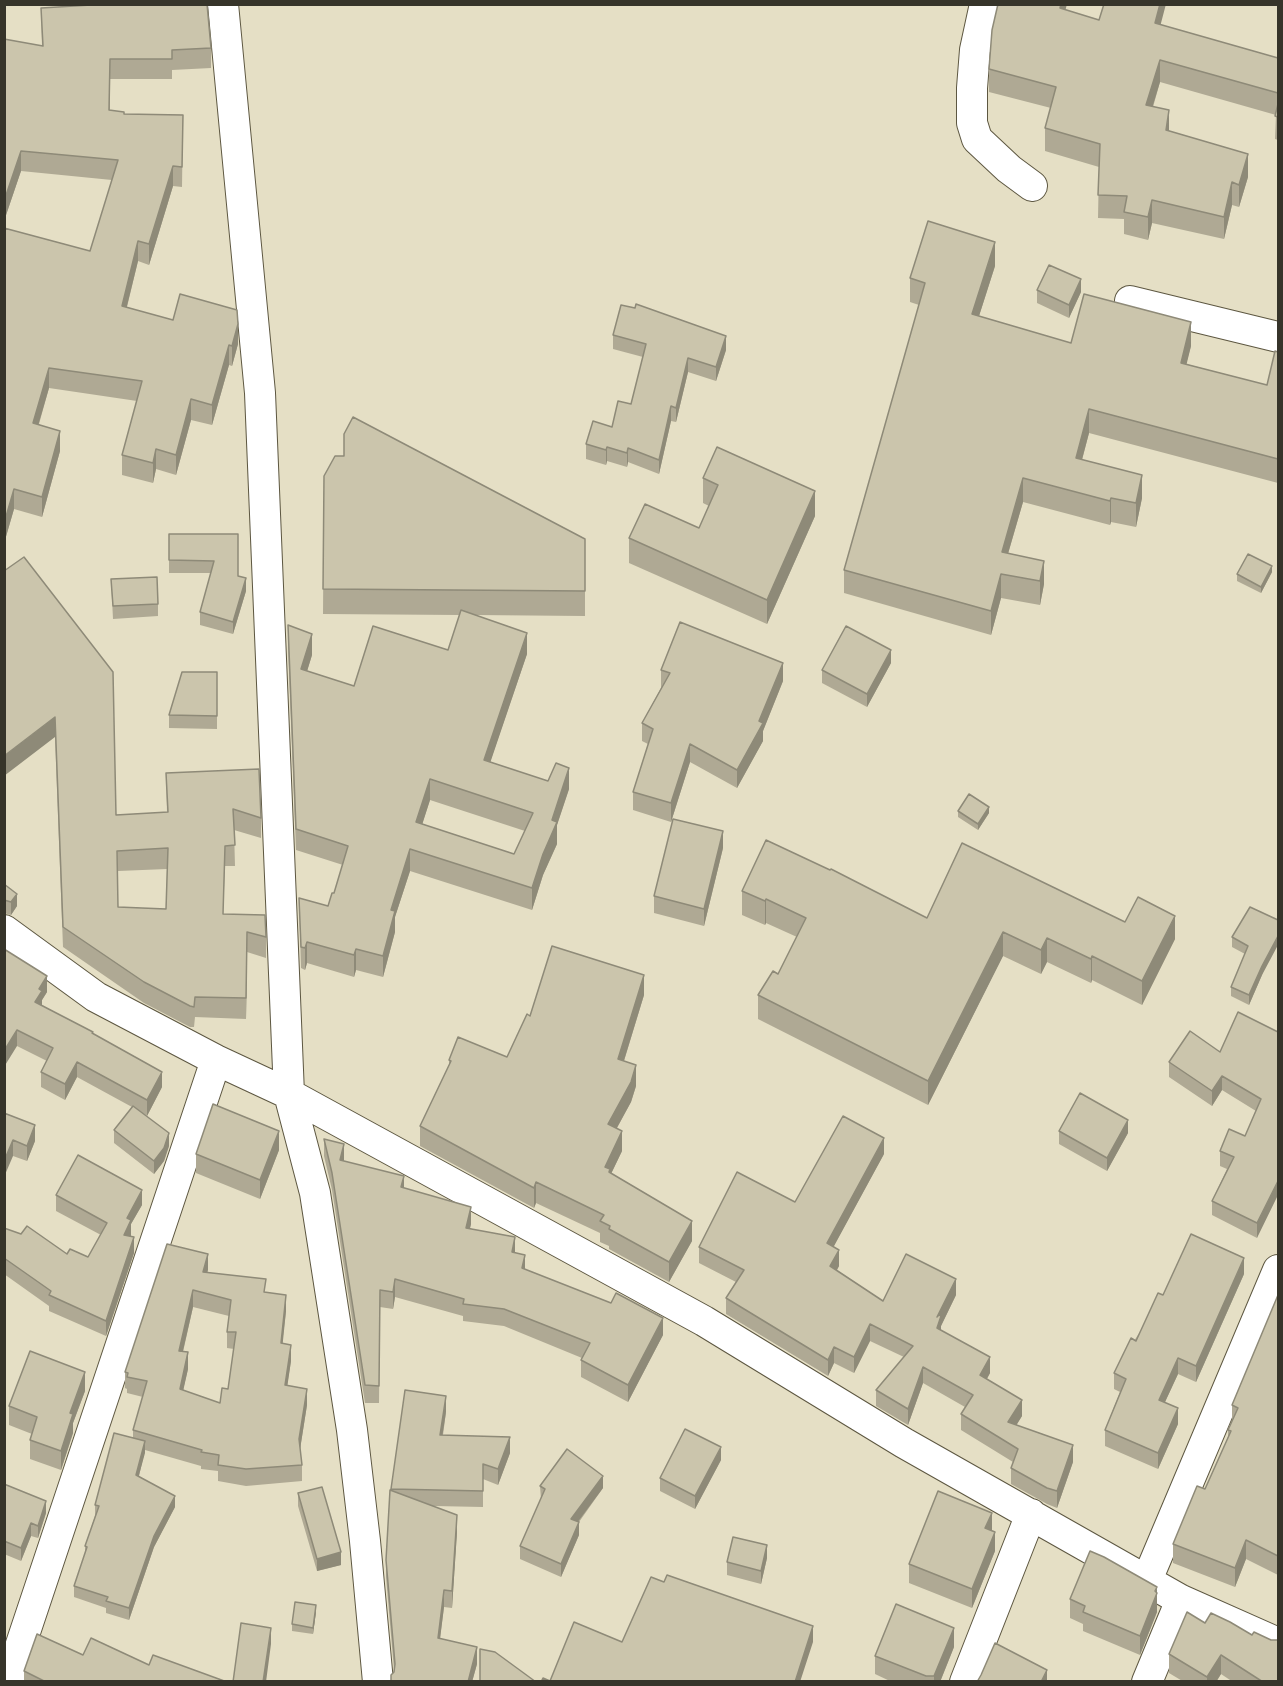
<!DOCTYPE html>
<style>
body{margin:0}
#map{position:relative;width:1283px;height:1686px;overflow:hidden;background:#e5dfc5;font-family:Inter,sans-serif}
canvas{display:block}
.frame{position:absolute;inset:0;border:6px solid #36342a;pointer-events:none}
</style>
<div id="map">
<canvas width="1283" height="1686"></canvas>
<div class="frame"></div>
</div>
<script>
const g = document.querySelector('canvas').getContext('2d');
g.lineJoin = 'round';
function stroke(path, color, width, dash) { g.strokeStyle = color; g.lineWidth = width; g.lineCap = dash ? 'butt' : 'round'; g.setLineDash(dash || []); g.stroke(path); }
function fillPath(path, color) { g.fillStyle = color; g.fill(path, 'evenodd'); }
const minor = new Path2D(`
 M223,4l37,389 29,701 415,227 200,122 277,157 97,43
 M985,4l-10,46 -3,38v35l5,16 32,30 23,17
 M1130,301l148,36
 M4,930l92,67 120,63 73,34 26,99 37,237 13,111 13,141
 M1147,1580l131,-310
 M9,1680l207,-620
 M965,1682l66,-168
 M1147,1682l34,-82`);
const wall = new Path2D(`
 M41,8l170,40v20l-39,2v9h-62v31l14,4 59,1 -1,72 -9,-1 -24,79 -11,-4 -11,46 111,37 -6,22 -3,-1 -17,60 -21,-5 -15,55 -20,-6 -3,14 -31,-8v-20l15,-54 -88,-13 -10,36 21,27 -18,66 -28,-8 -9,31 -1,-312 86,23 22,-71 -91,-9 -17,50 38,-175z
 M1066,10l33,10 61,5 118,33v82l-3,-1 1,-24 -116,-33 -7,25 16,24 79,46 -9,30 -7,-2 -8,34 -72,-16 -4,17 -24,-6v-15l-26,-1 1,-51 -54,-16v-23l6,-20 -62,-16v-23z
 M995,266l-16,50 92,27 120,3 -5,18 81,21 11,-33v131l-189,-50 -7,27 60,38 -6,29 -25,-5 -1,3 -87,-23 -15,52 36,30 -4,21 -39,-7 -10,37 -147,-42v-23l75,-265 -9,-3v-24z
 M1037,290l44,2 -12,26 -32,-15z
 M613,335l113,15 -10,31 -28,-9 -12,50 -5,-1 -12,53 -31,-12 -1,5 -20,-6 -1,4 -20,-6v-15l26,-17 19,-23 12,-47 -30,-8z
 M324,476l261,63v77l-110,-1 52,39 -37,108 79,27 -12,36v19l-14,31 -11,35 -122,-39 -15,46v15l-12,45 -27,-7 -2,7 -47,-14 -2,7 -4,-2 -2,-70 29,8 6,-13 9,-28 -47,-15 -8,-203v-22l24,30 -5,16 47,15 94,-36 12,-35 -137,-1zM430,800l95,31 -11,23 -92,-30z
 M703,478l112,38 -48,108 -138,-61v-25l70,-10 10,-22 -6,-3z
 M169,534h69v42l8,15 -13,43 -33,-9v-13l11,-39h-42z
 M4,571l112,244 51,-3 -1,-39 95,45v20l-27,-8 1,36h-10l-2,48 43,23v21l-19,-6 -1,67 -51,-2 -1,10h-4l-46,-24 -81,-56 -8,-210zM167,869l-1,40 -48,-2v-36z
 M1272,572l-11,21 -24,-12v-7z
 M111,579l47,25v12l-45,3z
 M891,663l-24,44 -45,-24v-13z
 M661,670l122,11 -20,50v10l-26,47 -47,-26 -19,60 -38,-12v-18l15,-48 -6,-3v-18l19,-35z
 M217,672v57l-48,-1v-13z
 M958,811l31,2 -11,17 -20,-13z
 M723,848l-19,78 -50,-13v-17z
 M4,884l13,22 -6,9 -7,-2z
 M742,891l185,27 198,4 50,17 -33,66 -50,-25 -1,3 -44,-21 -6,12 -38,-18 -75,149 -170,-86v-24l20,-21 19,-37 -31,-14 -1,2 -23,-10z
 M1278,920l-16,55 -13,30 -18,-9v-9l14,-33 -13,-7v-10z
 M4,949l43,43 -5,8v5l51,29 69,53 -15,29 -4,-3 26,33 -5,15 -10,13 -40,-31v-13l18,-23 -55,-30 -12,23 -24,-13v-15l6,-11 -30,-15z
 M644,995l-20,66 12,25 -5,16 -14,26 5,23 -11,23 81,67 -23,41 -60,-33v-3l-9,-4v-9l-64,-30 -2,5 -114,-62v-20l29,-61v-5l58,-3 23,-41z
 M1278,1032l-21,206 -45,-23v-14l15,-32 -7,-3v-15l25,-15 11,-25 -34,-21 -10,16 -43,-29v-15l51,-10z
 M4,1113l31,28 -8,20 -14,-5z
 M1059,1131l69,2 -21,38 -48,-27z
 M324,1139l20,22 60,27 67,36 -1,4 45,25 10,16 138,66 -35,67 -47,-25v-17l1,-2 -78,-32 -41,-5v-5l-68,-19 -2,12 -13,-2 -1,96h-14l-33,-213 -8,-34z
 M279,1150l-19,49 -64,-26v-19z
 M884,1154l-51,93 6,19 -2,4 46,31 73,-6 -15,31v4l49,43 -3,6 35,37 -6,9 57,37 -16,46 -10,-4 -36,-20v-16l2,-6 -52,-32v-16l4,-7 -42,-24 -15,42 -32,-19v-16l28,-33 -34,-16 -16,32 -20,-10 -6,13 -102,-62v-16l10,-16 -37,-19v-16l96,-45z
 M56,1195l86,10 -11,19v13l3,16 -28,83 -57,-25v-5l-45,-32v-46l63,26 21,3 13,-22 -45,-24z
 M208,1270l-1,2 59,21 20,18 -4,33 9,17 -4,25 20,19 -7,44 2,16v16l-56,5 -28,-5v-10l-17,-2v-3l-56,-16 -6,26 36,31 -21,40 -25,73 -23,-7v-5l-32,-11v-11l11,-30v-10l10,-30v-11l38,-67v-8l10,-33 -16,-4v-4l-2,-1v-16zM193,1307l36,9 -2,16v16l7,1 -6,40 -8,14 -37,-13 5,-21 -5,-17z
 M1244,1274l-48,108 -18,-8 -13,28 13,22 -20,45 -53,-23v-16l15,-38 -6,-3v-16l49,-78z
 M1278,1295v280l-32,-16 -11,28 -62,-24v-19l32,-55 23,-52v-7l4,-7v-18z
 M85,1391l-12,32v10l-12,37 -31,-11v-19l2,-6 -23,-9v-19z
 M446,1412l-3,23 67,18 -12,32 -15,-6v28l-49,-1 23,26 -5,76 -8,-1 -4,31 37,26 -5,18h-81l3,-12 -8,-93v-17l4,-70z
 M721,1460l-26,49 -35,-18v-13z
 M4,1484l42,29 -8,25 -7,-2 -10,25 -17,-7z
 M540,1486l63,2 -24,34v13l-18,42 -41,-18v-13l21,-47z
 M298,1493l43,72 -24,6 -19,-65z
 M995,1551l-23,57 -63,-25v-19z
 M767,1558l-6,26 -34,-9v-13z
 M1157,1593v19l-17,43 -57,-24v-7l-13,-6v-19z
 M316,1612l-3,22 -21,-3v-7z
 M1205,1623l66,17 7,42h-45l-12,-8 -5,8h-32l-15,-9v-19z
 M954,1647l-14,35h-48l-17,-8v-18z
 M83,1655l66,10 78,17h-203v-11z`);
const shadedWall = new Path2D(`
 M1061,4h6l-7,27v-23z
 M1160,4h6l-11,42v-23z
 M1160,60v22l-14,46v-23z
 M1169,110v22l-3,-2z
 M21,151v20l-17,50v-20z
 M1248,154v23l-9,30v-22z
 M173,166v20l-24,79v-21z
 M1232,182v23l-8,34v-22z
 M1152,200v23l-4,17v-23z
 M138,241v20l-16,65v-20z
 M995,242v24l-23,72v-24z
 M1081,279v13l-12,26v-13z
 M1191,322v24l-10,41v-24z
 M238,324v20l-6,22v-20z
 M726,336v14l-10,31v-14z
 M229,345v20l-17,60v-20z
 M688,358v14l-12,50v-14z
 M49,368v20l-16,55v-20z
 M191,399v21l-15,55v-20z
 M671,406v15l-12,53v-14z
 M1089,409v24l-13,49v-24z
 M60,431v20l-18,66v-20z
 M607,447v14l-1,4v-15z
 M628,448v14l-1,5v-14z
 M156,449v20l-3,14v-20z
 M1142,475v23l-6,29v-24z
 M1023,478v24l-21,72v-22z
 M14,489v20l-9,31v-20z
 M815,491v25l-48,108v-24z
 M1111,498v24l-1,3v-24z
 M1044,561v23l-4,21v-24z
 M1272,566v6l-11,21v-6z
 M1001,574v24l-10,37v-24z
 M246,578v13l-13,43v-12z
 M527,633v21l-43,127v-21z
 M312,634v21l-11,36v-22z
 M891,650v13l-24,44v-13z
 M783,663v18l-20,50v10l-26,47v-18l22,-49z
 M55,717v20l-51,39v-20z
 M690,744v18l-19,60v-19z
 M569,768v21l-12,36v19l-14,31 -11,35v-22l20,-68z
 M430,779v21l-14,44v-22z
 M989,807v6l-11,17v-6z
 M723,831v17l-19,78v-17z
 M410,849v22l-15,46v15l-12,45v-21l8,-46z
 M17,894v12l-6,9v-13z
 M766,899v24l-1,2v-24z
 M1175,916v23l-33,66v-24z
 M247,932v20l-1,67v-21z
 M1003,932v24l-75,149v-24z
 M1278,936v9l-16,30 -13,30v-10l13,-29z
 M1047,938v24l-6,12v-24z
 M307,942v21l-2,7v-22z
 M356,949v21l-2,7v-22z
 M1092,956v24l-1,3v-24z
 M644,975v20l-26,85v-21z
 M47,976v16l-5,8v6l-7,-4 4,-13z
 M17,1030v16l-13,21v-16z
 M77,1062v15l-12,23v-16z
 M636,1065v21l-5,16 -23,42v-20z
 M162,1072v15l-15,29v-16z
 M1222,1076v14l-10,16v-15z
 M1128,1120v13l-21,38v-13z
 M35,1125v16l-8,20v-15z
 M279,1131v19l-19,49v-19z
 M622,1131v20l-12,25 -5,-9z
 M169,1133v13l-5,15 -10,13v-13z
 M884,1138v16l-57,105v-16z
 M13,1140v16l-9,21v-16z
 M344,1144v17l-4,-1z
 M404,1176v17l-3,-6z
 M1278,1181v14l-21,43v-15z
 M536,1182v21l-2,5v-20z
 M142,1190v15l-11,19v12l-7,14v-15l3,-17z
 M471,1207v17l-5,21v-17z
 M692,1221v20l-23,41v-20z
 M134,1237v16l-28,83v-15z
 M515,1237v18l-3,-3z
 M839,1250v16l-9,16v-16z
 M208,1254v16l-5,18v-16z
 M525,1255v17l-3,-4z
 M1244,1258v16l-48,108v-16z
 M395,1279v18l-2,12v-17z
 M956,1279v16l-15,31v6l-4,12v-27z
 M193,1290v17l-14,61v-17z
 M286,1295v16l-5,49v-17z
 M663,1318v17l-35,67v-17z
 M870,1324v17l-16,32v-16z
 M291,1345v16l-6,41v-17z
 M834,1347v16l-6,13v-16z
 M188,1352v17l-8,36v-16z
 M990,1357v16l-10,18v-16z
 M1178,1358v16l-19,41v-15z
 M923,1367v16l-15,42v-16z
 M85,1372v19l-12,32v10l-12,37v-19l9,-38z
 M307,1389v16l-8,51v-17z
 M446,1396v16l-6,39v-16z
 M1022,1400v16l-14,23v-17z
 M1178,1408v16l-20,45v-16z
 M510,1437v16l-12,32v-16z
 M145,1441v12l-9,33v-11z
 M1073,1445v17l-16,46v-17z
 M721,1447v13l-26,49v-13z
 M603,1476v12l-32,43v-12z
 M175,1496v11l-21,40 -25,73v-12l25,-72z
 M46,1501v12l-8,25v-12z
 M992,1513v18l-7,-3z
 M457,1515v17l-5,76v-17z
 M579,1522v13l-18,42v-13z
 M31,1523v13l-10,25v-13z
 M995,1532v19l-23,57v-19z
 M1246,1540v19l-11,28v-19z
 M767,1545v13l-6,26v-13z
 M341,1552v13l-24,6v-12z
 M1157,1587v25l-17,43v-19z
 M444,1590v17l-6,48v-17z
 M316,1605v7l-3,22v-6z
 M813,1626v16l-13,40h-5z
 M271,1628v16l-5,38h-3z
 M954,1628v19l-14,35h-6v-6z
 M477,1647v17l-5,18h-4z
 M1221,1655v19l-5,8h-9v-5z
 M1047,1670v12h-6z`);
const building = new Path2D(`
 M108,4h99l4,44 -39,2v9h-62l-1,51 15,2v2l59,1 -1,52 -9,-1 -24,78 -11,-3 -16,65 51,14 7,-26 57,16 1,14 -6,22 -3,-1 -17,60 -21,-6 -15,56 -20,-6 -3,14 -31,-8 20,-74 -93,-13 -16,55 27,8 -18,66 -28,-8 -9,31 -1,-292 86,23 28,-91 -97,-9 -17,50v-162l39,7 -2,-38z
 M998,4h63l-1,4 39,12 5,-16h56l-5,19 123,35v35l-118,-33 -14,45 23,5 -3,20 82,24 -9,31 -7,-3 -8,35 -72,-17 -4,17 -24,-5 3,-16 -29,-1 2,-51 -55,-16 11,-41 -67,-18 3,-39z
 M1278,104v13l-3,-1z
 M928,221l67,21 -23,72 99,29 13,-49 107,28 -10,41 86,22 8,-34 3,1v107l-189,-50 -13,49 66,17 -6,28 -25,-5 -1,3 -87,-23 -21,74 42,9 -4,20 -39,-7 -10,37 -147,-41 81,-287 -15,-5z
 M1049,265l32,14 -12,26 -32,-15z
 M636,304l90,32 -10,31 -28,-9 -12,50 -5,-2 -12,54 -31,-12 -1,5 -20,-6 -1,3 -20,-6 7,-23 19,6 6,-26 13,3 15,-60 -33,-9 8,-30 14,3z
 M353,417l232,122v52l-262,-2 1,-113 11,-20h9v-22z
 M717,447l98,44 -48,109 -138,-62 16,-34 54,24 19,-43 -15,-7z
 M169,534h69v42l8,2 -13,44 -33,-10 14,-51 -45,-1z
 M1248,554l24,12 -11,21 -24,-13z
 M24,557l89,115 3,143 52,-3 -2,-39 93,-4 2,49 -28,-9 2,36 -10,1 -2,68 42,1 1,22 -19,-5 -1,66 -51,-1 -1,10 -4,-1 -46,-24 -81,-55 -8,-210 -51,39v-185zM168,848l-2,61 -48,-2 -1,-56z
 M157,577l1,27 -45,2 -2,-27z
 M461,610l66,23 -43,127 64,21 8,-18 13,5 -17,52 5,2 -14,32 -11,34 -122,-39 -19,61 4,1 -12,45 -27,-7 -2,6 -47,-13 -2,6 -4,-1 -2,-49 29,8 4,-13h2l14,-47 -52,-17 -8,-204 24,9 -11,35 53,17 19,-60 75,24zM430,779l103,34 -19,41 -98,-32z
 M680,622l103,41 -24,58 4,2 -26,47 -47,-26 -19,59 -38,-11 20,-63 -11,-6 28,-50 -9,-3z
 M846,626l45,24 -24,44 -45,-24z
 M182,672h35v44l-48,-1z
 M969,794l20,13 -11,17 -20,-13z
 M673,819l50,12 -19,78 -50,-13z
 M766,840l64,30 1,-1 96,49 35,-75 163,79 13,-25 37,19 -33,65 -50,-25 -1,3 -44,-21 -6,12 -38,-18 -75,149 -170,-86 15,-24 5,3 28,-56 -40,-19 -1,2 -23,-10z
 M4,884l13,10 -6,8 -7,-2z
 M1250,907l28,13v16l-16,30 -13,29 -18,-8 17,-41 -16,-9z
 M552,946l92,29 -26,84 18,6 -5,17 -23,42 14,7 -17,36 5,2 -1,3 83,49 -23,41 -60,-33 1,-3 -10,-5 4,-6 -68,-33 -2,6 -114,-62 31,-65 -2,-1 9,-23 49,20 20,-43 3,2z
 M4,949l43,27 -8,13 3,2 -7,11 58,30 -1,1 70,39 -15,28 -70,-38 -12,22 -24,-12 12,-24 -36,-18 -13,21z
 M1238,1012l40,20v149l-21,42 -45,-22 22,-44 -14,-6 9,-22 16,7 16,-37 -39,-23 -10,15 -43,-29 21,-31 30,21z
 M1080,1093l48,27 -21,38 -48,-27z
 M213,1104l66,27 -19,49 -64,-26z
 M133,1106l36,27 -5,15 -10,13 -40,-31z
 M4,1113l31,12 -8,21 -14,-6 -9,21z
 M843,1116l41,22 -57,105 12,7 -9,16 53,35 23,-47 50,25 -19,38 2,-2 2,1 -4,12 53,29 -10,18 42,25 -14,22 65,23 -16,46 -10,-3 -36,-20 7,-19 -57,-35 12,-19 -50,-28 -15,42 -32,-19 37,-44 -43,-22 -16,33 -20,-10 -6,13 -102,-62 18,-28 -45,-23 38,-75 58,30z
 M324,1139l20,5 -4,16 64,16 -3,11 70,20 -5,21 49,9 -3,15 13,3 -3,13 89,35 5,-10 47,25 -35,67 -47,-25 9,-17 -86,-34 -41,-5 1,-5 -69,-20 -2,13 -13,-2 -1,96 -14,-1 -33,-212z
 M78,1155l64,35 -15,28 4,2 -7,15 10,2 -28,84 -57,-26 2,-4 -47,-33v-30l17,6 6,-8 40,28 3,-5 18,8 19,-34 -51,-28z
 M1191,1234l53,24 -48,108 -18,-8 -19,42 19,8 -20,45 -53,-23 21,-51 -12,-6 17,-35 5,3 22,-48 5,2z
 M167,1244l41,10 -5,18 63,7 -2,13 22,3 -5,48 10,2 -6,40 22,4 -8,50 3,26 -56,4 -28,-4 1,-10 -18,-3 1,-2 -69,-20 14,-49 -20,-4 1,-4 -3,-1zM193,1290l38,10 -4,32h9l-8,57 -6,-1 -2,15 -40,-14 8,-37 -9,-1z
 M1278,1295v261l-32,-16 -11,28 -62,-24 24,-58 8,3 26,-58 -3,-1 10,-22 -6,-3z
 M30,1351l55,21 -15,41 3,1 -12,37 -31,-11 7,-23 -28,-11z
 M405,1390l41,6 -6,39 70,2 -12,32 -15,-5v27l-92,-2z
 M685,1429l36,18 -26,49 -35,-18z
 M114,1433l31,8 -9,34 39,21 -21,40 -25,72 -23,-7 2,-4 -34,-11 13,-39 -2,-1 14,-40 -4,-1z
 M567,1449l36,27 -32,43 8,3 -18,42 -41,-18 25,-57 -5,-3z
 M4,1484l42,17 -8,25 -7,-3 -10,25 -17,-7z
 M322,1487l19,65 -24,7 -19,-66z
 M390,1490l67,25 -5,76 -8,-1 -6,48 39,9 -9,35h-77v-7l3,-3 1,-8 -9,-104z
 M938,1491l54,22 -7,15 10,4 -23,57 -63,-25z
 M733,1537l34,8 -6,26 -34,-9z
 M1090,1551l14,6 53,30 -2,4 2,2 -17,43 -57,-24 2,-6 -15,-7z
 M667,1575l146,51 -18,56h-254l2,-4 7,3 24,-59 48,20 29,-65 13,5z
 M295,1602l21,3 -3,23 -21,-4z
 M896,1604l58,24 -20,48h-8l-51,-20z
 M1187,1612l18,11 6,-10 19,9 22,13 2,-3 17,8h7v42h-15l-42,-27 -14,22 -38,-23z
 M241,1623l30,5 -8,54h-30z
 M37,1634l46,21 8,-17 58,27 4,-10 74,27h-181l-22,-11z
 M995,1643l52,27 -6,12h-64l4,-7z
 M480,1649l15,3 41,30h-56z`);
stroke(minor, '#5d5741', 32);
stroke(minor, '#fff', 30);
fillPath(wall, '#afa994');
fillPath(shadedWall, '#8e8a78');
fillPath(building, '#cbc5ac');
stroke(building, '#8e8a78', 1.5);
</script>
